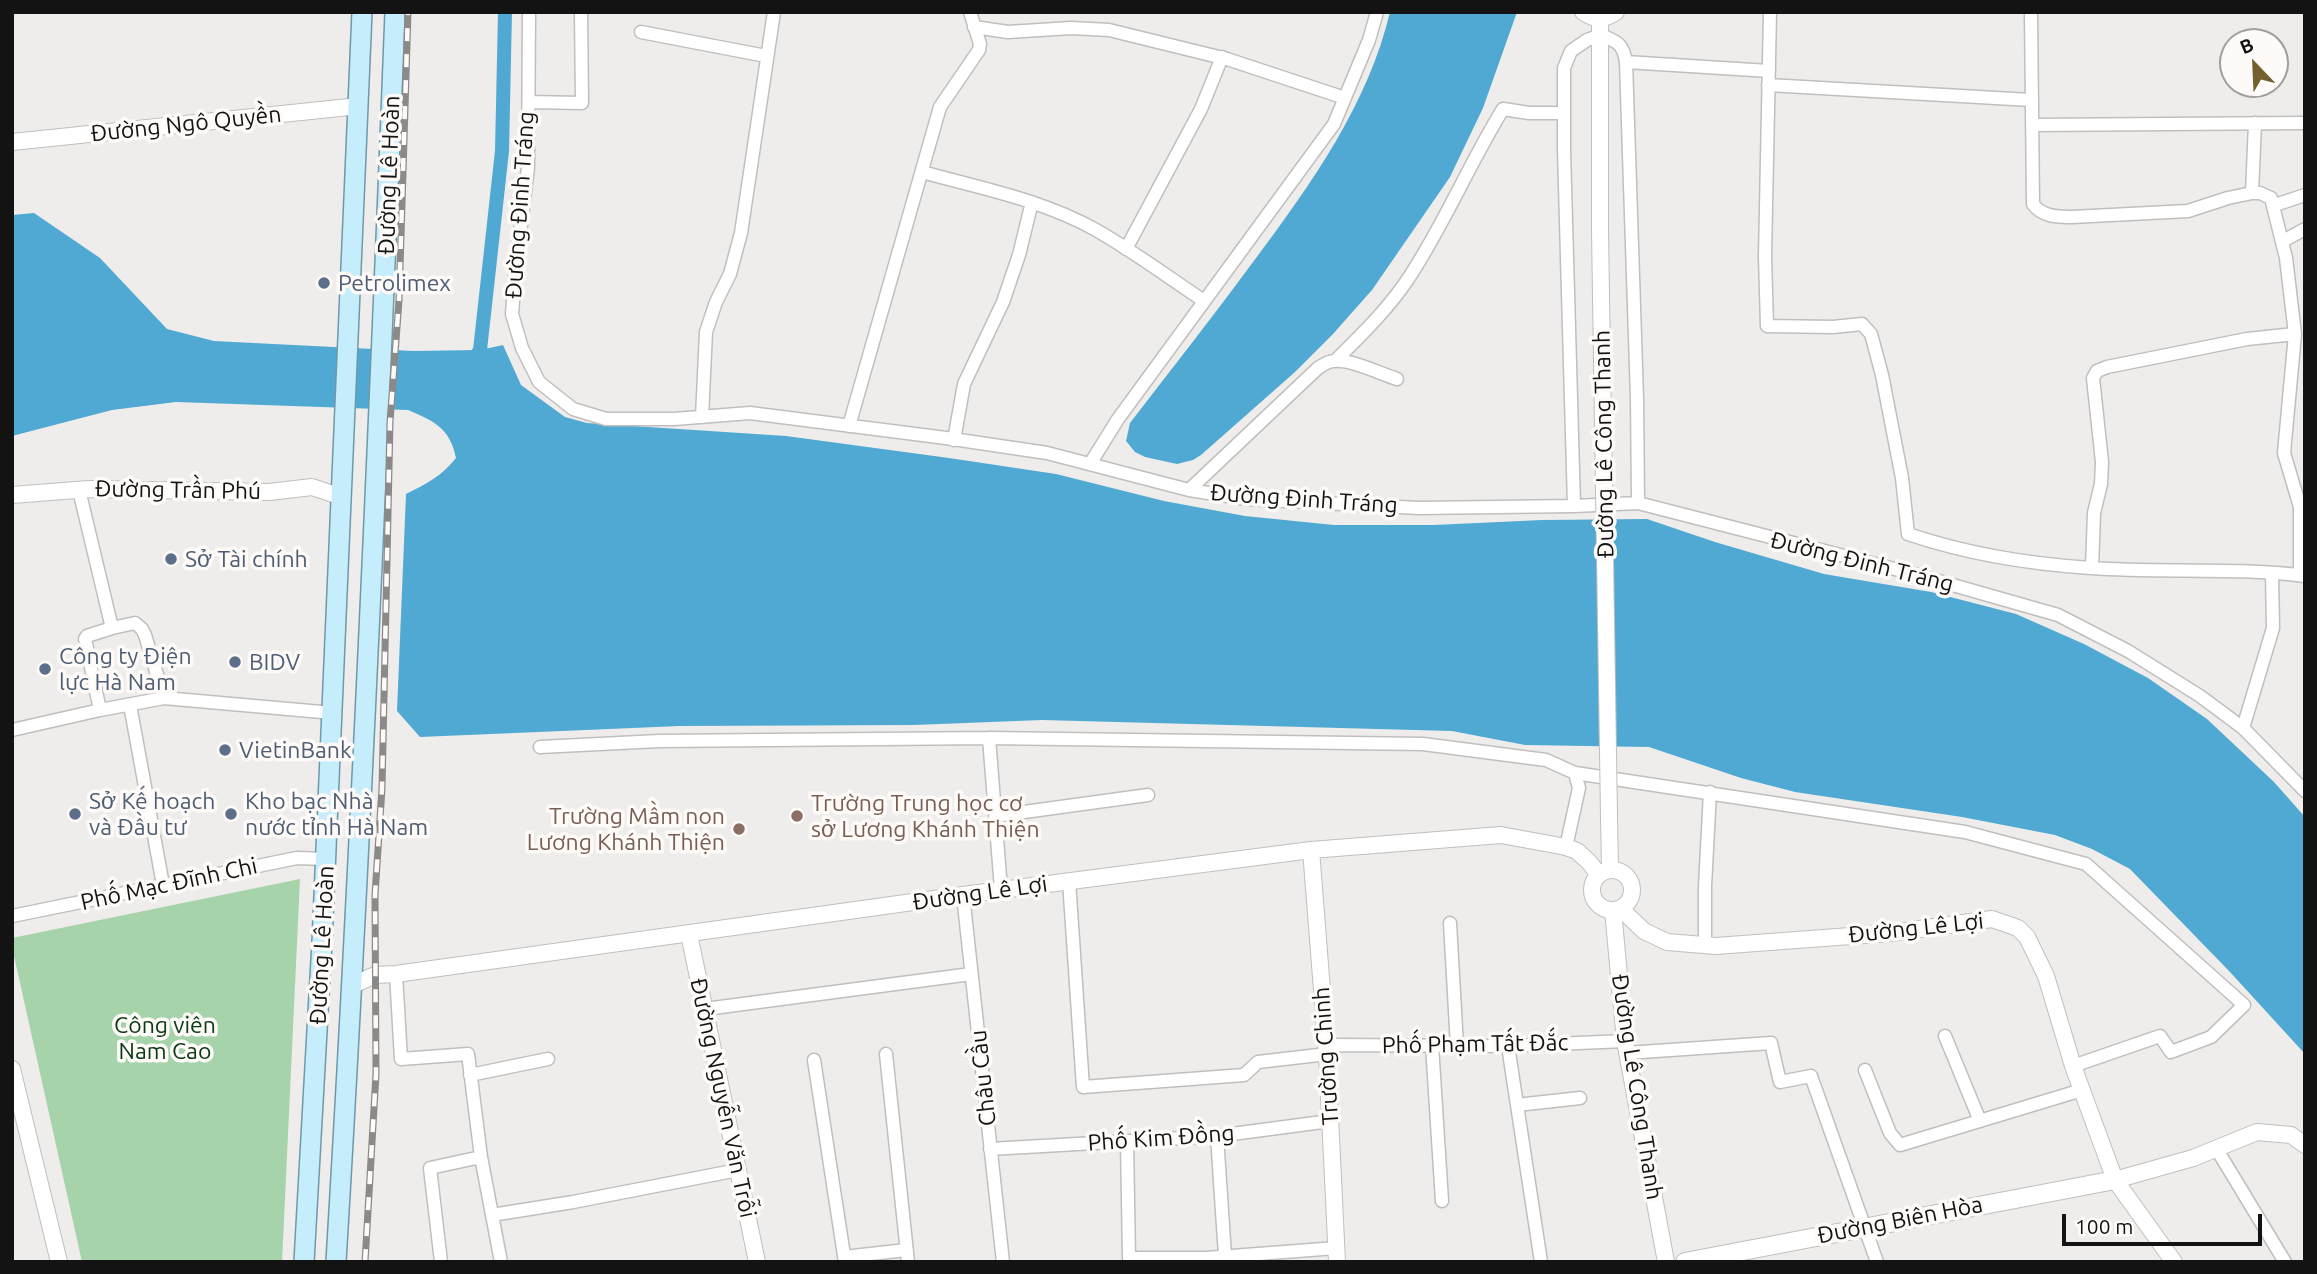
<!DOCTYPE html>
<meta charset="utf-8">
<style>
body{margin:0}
#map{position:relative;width:2317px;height:1274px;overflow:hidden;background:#efedeb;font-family:Ubuntu,sans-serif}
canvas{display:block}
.frame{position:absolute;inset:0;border:14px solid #141313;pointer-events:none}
.north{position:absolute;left:2219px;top:28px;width:70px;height:70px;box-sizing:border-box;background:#fdfaf8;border:2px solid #a09e9c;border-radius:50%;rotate:337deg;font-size:19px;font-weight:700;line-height:28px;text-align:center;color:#141313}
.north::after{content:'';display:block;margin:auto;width:24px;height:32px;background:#73602f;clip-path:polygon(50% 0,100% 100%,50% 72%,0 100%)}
.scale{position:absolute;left:2062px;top:1214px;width:200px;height:32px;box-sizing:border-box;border:4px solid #141313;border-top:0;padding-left:9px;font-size:21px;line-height:24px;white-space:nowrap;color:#141313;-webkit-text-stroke:5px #fdfaf8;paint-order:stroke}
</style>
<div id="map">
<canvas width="2317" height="1274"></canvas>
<div class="frame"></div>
<div class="north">B</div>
<div class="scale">100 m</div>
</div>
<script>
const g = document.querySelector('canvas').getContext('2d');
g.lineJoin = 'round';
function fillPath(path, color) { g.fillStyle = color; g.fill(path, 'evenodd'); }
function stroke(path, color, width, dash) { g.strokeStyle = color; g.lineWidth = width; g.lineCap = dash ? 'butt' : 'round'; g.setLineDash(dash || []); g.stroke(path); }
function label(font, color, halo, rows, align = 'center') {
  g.font = font + ' Ubuntu,sans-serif'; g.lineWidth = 7; g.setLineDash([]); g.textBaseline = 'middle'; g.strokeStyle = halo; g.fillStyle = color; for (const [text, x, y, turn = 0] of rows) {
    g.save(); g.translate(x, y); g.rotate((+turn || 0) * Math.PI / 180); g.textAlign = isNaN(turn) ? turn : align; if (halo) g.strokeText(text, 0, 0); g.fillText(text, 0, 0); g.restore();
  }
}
const green = new Path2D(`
 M300,879l-18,383h-200l-70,-315v-9z`);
const water = new Path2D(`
 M1390,12h127l-34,96 -33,69 -78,113 -39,44 -38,38 -94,83 -8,5 -16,4 -32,-7 -10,-5 -9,-11 4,-18c42,-55 85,-109 126,-165 56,-75 112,-154 134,-246z
 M34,213l66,45 67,71 47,12 199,10 67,-1 23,-5 18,40 44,32 22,6 199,13 163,22 107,16 108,27 81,15 89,9h100l108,-5 105,-1 68,23 109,32 107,18 85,22 68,30 64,34 59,41 67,63 31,35v237l-75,-82 -100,-103 -38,-20 -37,-14 -93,-18 -167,-25 -54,-14 -92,-31 -124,-2 -73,-14 -410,-11 -128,5 -234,1 -260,11 -23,-26 9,-217c20,-10 36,-18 50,-36 -6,-30 -22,-37 -48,-48l-232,-8 -64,8 -100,26v-221z`);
const canal = new Path2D(`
 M471,364l9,-14 22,-199 3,-139`);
const minor = new Path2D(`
 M529,12l-1,155 -13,108 -3,39 10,34 17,34 34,27 33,10h68l76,-6 196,25 101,15 142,37 58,9 172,9 155,-2 64,-3 276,71 144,41 70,36 72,45 43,32 62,63
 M1770,12l-5,244 2,70 66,1 29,-3 9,10 11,41 20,103 6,56c59,20 121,30 183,34 71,5 143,-1 214,8
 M2031,12l2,192c9,13 25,13 39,13l116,-6 40,-13 24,-5h8l11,5 15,60 9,76 -11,119 16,54v68
 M974,27l34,5 63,-4 38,2 118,29 118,39
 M641,32l125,24
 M1626,62l143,9
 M1768,85l263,15
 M529,102l53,1 -1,-91
 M2032,125l273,-2
 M922,172c58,16 121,28 174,58 37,21 72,47 108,71
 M2252,193l3,-70
 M2275,205l30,-10
 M2283,241l22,-12
 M1126,249l75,-140 21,-52
 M1336,360c26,-26 52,-51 72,-81 36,-54 61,-115 95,-170l26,4h35
 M702,417l4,-85 10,-30 14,-28 11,-41 33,-221
 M849,426l91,-319 39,-57 1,-6 -10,-32
 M954,440l10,-56 39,-82 16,-47 13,-53
 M1090,464l28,-45 216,-295 35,-84 8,-28
 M79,490l33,138
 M1189,490l129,-122c5,-3 10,-7 16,-7 17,-2 47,13 63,18
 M1574,506l-10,-356v-82l7,-17 16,-11 14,-5c16,7 22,8 25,27l11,336 1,105
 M2092,568l2,-55 7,-29 1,-22 -9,-84 4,-7 10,-4 140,-28 48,-5
 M130,705l33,180
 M100,710l-15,-71 2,-3 25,-8 23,-5 7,6 3,6 19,63
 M2243,728l30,-100 -1,-54
 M12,730l88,-20 64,-12 169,15
 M989,738l12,151
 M540,747l119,-6 330,-3 434,6 123,16 29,13 390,59 121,32 158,141 -33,32 -40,15 -11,-16 -87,30
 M995,816l153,-21
 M1566,847l13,-59 -4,-15
 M1069,881l14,206 161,-12 14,-13 69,-8
 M963,895l40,367
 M12,916l285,-58 29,1
 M1450,923l7,123
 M1705,945v-59l5,-94
 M396,974l5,85 67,-5 13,103 20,105
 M705,1009l266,-35
 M1945,1036l35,85
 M1326,1045l182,1 117,-5
 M1432,1045l10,156
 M1508,1046l33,216
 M1627,1053l144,-10 9,39 31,-6 66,186
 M886,1054l22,208
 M814,1060l31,202
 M1865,1070l25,63 10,12 182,-55
 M470,1075l78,-16
 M1517,1105l63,-7
 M1217,1136l8,120
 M1127,1141l2,117h77l130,-10
 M2216,1148l69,114
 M990,1149l227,-13 113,-15
 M492,1215l81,-13 165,-32
 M844,1257l62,-7
 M441,1262l-11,-94 51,-11`);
const tertiary = new Path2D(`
 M1583,12c12,8 21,8 33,0
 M1600,18v212
 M12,142l347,-36
 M12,495l77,-6 180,3 43,-5 30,10
 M1609,816l1,54
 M1311,850l16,204 10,208
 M1592 890a20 20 0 1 1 40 0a20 20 0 1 1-40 0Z
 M1621,909l23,22 23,11 49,4 175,-13 101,-14 26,9 9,9 19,39 27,90 42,114 59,82
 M1613,910l12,131 41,221
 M689,934l68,328
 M353,985l22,-10 21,-1 567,-79 348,-45 190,-15 65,12 11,4 12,11 10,13
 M12,1069l47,193
 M2115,1180l78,-22 64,-26 34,3 14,10`);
const secondary = new Path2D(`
 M1685,1262l430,-82`);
const primary = new Path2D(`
 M304,1262l18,-320 40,-930
 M336,1262c25,-416 43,-833 59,-1250`);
const rail = new Path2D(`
 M365,1262l11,-188 -1,-179 7,-107 8,-366 9,-122 9,-288`);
const tertiaryBridge = new Path2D(`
 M1600,230l9,586`);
const markers = [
 [324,283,7,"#5c6f8a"],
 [171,559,7,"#5c6f8a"],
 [235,662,7,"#5c6f8a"],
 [45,669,7,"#5c6f8a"],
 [225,750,7,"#5c6f8a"],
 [75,814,7,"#5c6f8a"],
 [231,814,7,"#5c6f8a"],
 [797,816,7,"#8d6e63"],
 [739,829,7,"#8d6e63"]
];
const streetNames = [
 ["Đường Ngô Quyền",186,124,-6],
 ["Đường Lê Hoàn",389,175,-88],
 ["Đường Đinh Tráng",520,205,-86],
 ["Đường Lê Công Thanh",1604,444,-91],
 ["Đường Trần Phú",178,490,1],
 ["Đường Đinh Tráng",1304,499,4],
 ["Đường Đinh Tráng",1862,562,14],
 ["Phố Mạc Đĩnh Chi",169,884,-12],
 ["Đường Lê Lợi",980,893,-8],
 ["Đường Lê Lợi",1916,928,-6],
 ["Đường Lê Hoàn",322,945,-87],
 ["Phố Phạm Tất Đắc",1475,1044,-1],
 ["Trường Chinh",1326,1056,-94],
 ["Châu Cầu",983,1078,-96],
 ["Đường Lê Công Thanh",1637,1087,81],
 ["Đường Nguyễn Văn Trỗi",723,1098,78],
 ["Phố Kim Đồng",1161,1138,-4],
 ["Đường Biên Hòa",1900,1220,-11]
];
const serviceNames = [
 ["Petrolimex",338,283],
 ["Sở Tài chính",185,559],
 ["Công ty Điện",59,656],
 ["lực Hà Nam",59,682],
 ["BIDV",249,662],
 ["VietinBank",239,750],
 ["Sở Kế hoạch",89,801],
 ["và Đầu tư",89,827],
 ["Kho bạc Nhà",245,801],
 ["nước tỉnh Hà Nam",245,827]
];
const educationNames = [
 ["Trường Trung học cơ",811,803],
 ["sở Lương Khánh Thiện",811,829],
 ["Trường Mầm non",725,816,"right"],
 ["Lương Khánh Thiện",725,842,"right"]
];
const parkNames = [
 ["Công viên",165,1025],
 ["Nam Cao",165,1051]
];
fillPath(green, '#a6d3a9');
fillPath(water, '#50a9d3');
stroke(canal, '#50a9d3', 14);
stroke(minor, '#c1bfbd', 15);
stroke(tertiary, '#c1bfbd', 18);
stroke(secondary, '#c1bfbd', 20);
stroke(primary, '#6e99a8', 22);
stroke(minor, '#fff', 12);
stroke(tertiary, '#fff', 16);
stroke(secondary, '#fff', 18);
stroke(primary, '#c5edfb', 19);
stroke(rail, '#8c8a89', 7);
stroke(rail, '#fdfaf8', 4.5, [13]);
stroke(tertiaryBridge, '#c1bfbd', 18, []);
stroke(tertiaryBridge, '#fff', 16);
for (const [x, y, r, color] of markers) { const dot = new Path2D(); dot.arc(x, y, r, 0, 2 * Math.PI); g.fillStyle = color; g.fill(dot); stroke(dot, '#fdfaf8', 2.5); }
label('23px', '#141313', '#fdfaf8', streetNames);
label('23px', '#4e5e75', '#fdfaf8', serviceNames, 'left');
label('23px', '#785e54', '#fdfaf8', educationNames, 'left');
label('23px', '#0a3914', '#fdfaf8', parkNames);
</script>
